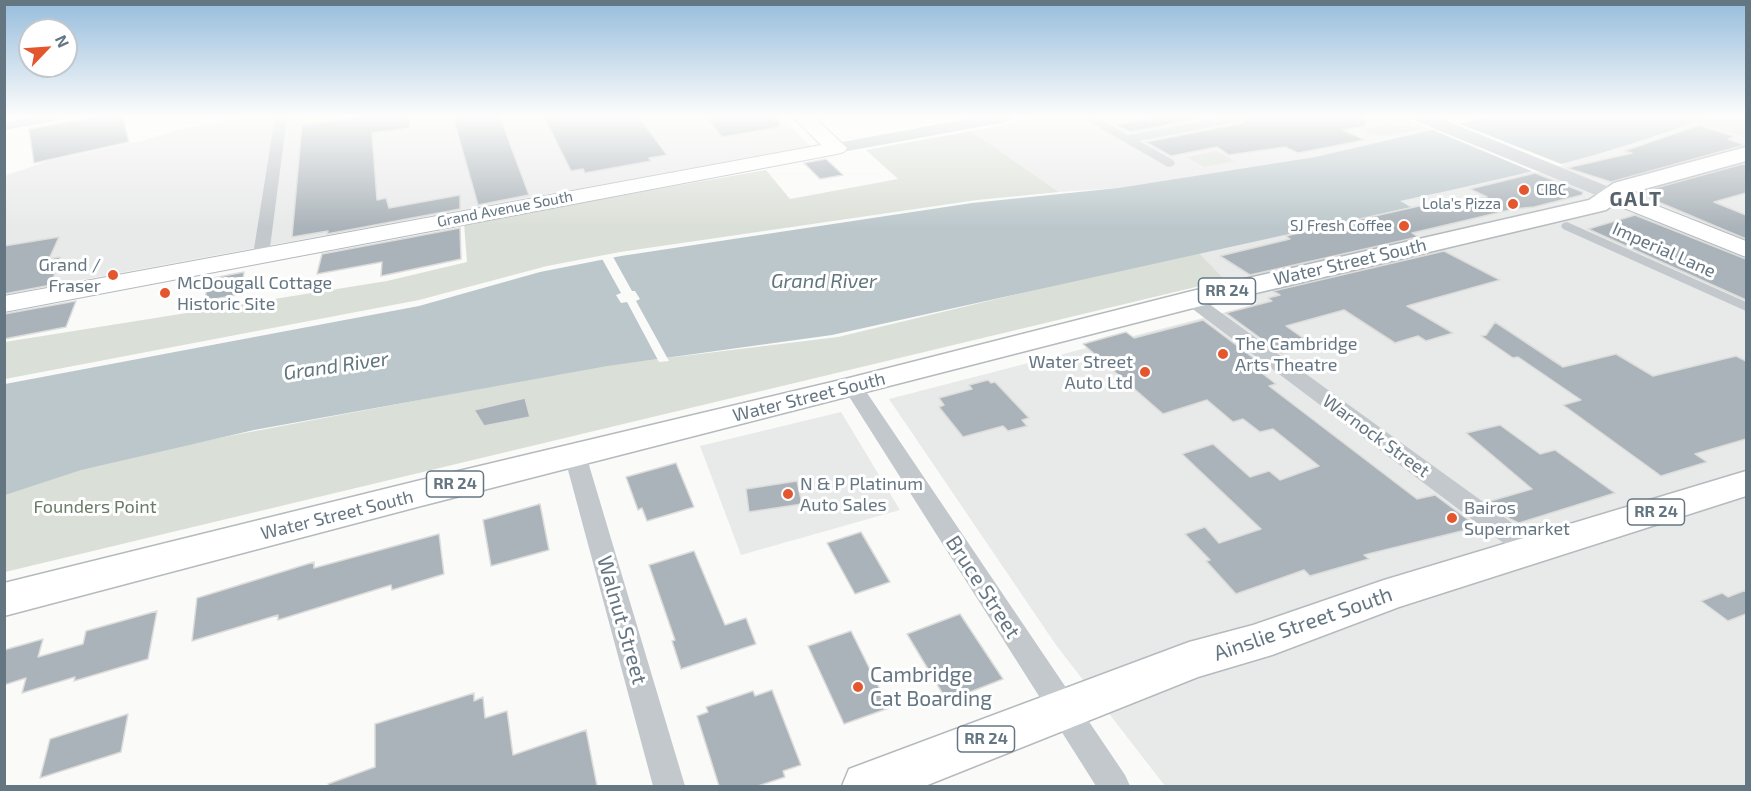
<!DOCTYPE html>
<style>
body{margin:0}
#map{position:relative;width:1751px;height:791px;overflow:hidden;background:#fafaf8;font-family:"Exo 2",sans-serif}
canvas{display:block}
.frame{position:absolute;inset:0;border:6px solid #657683;pointer-events:none}
.north{position:absolute;left:18px;top:18px;width:60px;height:60px;box-sizing:border-box;background:#fff;border:2px solid #c1c8cd;border-radius:50%;rotate:65deg;font-size:16px;font-weight:700;line-height:24px;text-align:center;color:#657683}
.north::after{content:'';display:block;margin:auto;width:21px;height:27px;background:#e4572e;clip-path:polygon(50% 0,100% 100%,50% 72%,0 100%)}
</style>
<div id="map">
<canvas width="1751" height="791"></canvas>
<div class="frame"></div>
<div class="north">N</div>
</div>
<script>
const g = document.querySelector('canvas').getContext('2d');
g.lineJoin = 'round';
function fillPath(path, color) { g.fillStyle = color; g.fill(path, 'evenodd'); }
function stroke(path, color, width, dash) { g.strokeStyle = color; g.lineWidth = width; g.lineCap = dash ? 'butt' : 'round'; g.setLineDash(dash || []); g.stroke(path); }
function label(font, color, halo, rows, align = 'center') {
  g.font = font + ' "Exo 2",sans-serif'; g.lineWidth = 6; g.setLineDash([]); g.textBaseline = 'middle'; g.strokeStyle = halo; g.fillStyle = color; for (const [text, x, y, turn = 0] of rows) {
    g.save(); g.translate(x, y); g.rotate((+turn || 0) * Math.PI / 180); g.textAlign = isNaN(turn) ? turn : align; if (halo) g.strokeText(text, 0, 0); g.fillText(text, 0, 0); g.restore();
  }
}
const built = new Path2D(`
 M252,117h529l30,29 -806,148 -1,-118 44,-15 93,-20 44,-13z
 M1046,117h358l29,13 -118,27 -197,31 -59,4 -88,-61z
 M1695,122l51,16v648h-581l-109,-141 -167,-246 368,-95 -32,-24 -28,-29 213,-45 -11,-5 129,-29 93,-26z
 M841,412l59,98 -159,45 -41,-109z`);
const green = new Path2D(`
 M1707,117h39v21l-51,-16z
 M1388,124l34,4c-19,5 -38,12 -57,4l1,-4z
 M971,131l88,61 -82,8 -357,52 -73,14 -128,34 -414,79v-37l382,-61 80,-19 -3,-39 302,-53 24,29 108,-20 -32,-29z
 M1217,151l17,10 -30,6 -17,-10z
 M1197,251l28,29 -1220,292 -1,-79 78,-26 147,-31 364,-69 245,-30z`);
const water = new Path2D(`
 M1488,117h219c-98,39 -204,62 -307,84l11,6 -579,128 -225,31 -353,64 -173,40 -76,25v-111l414,-78 121,-34 81,-16 351,-53 146,-15 197,-31z`);
const pier = new Path2D(`
 M1455,122l109,43 -28,8 -108,-45z
 M612,255l20,36h3l5,8 -4,2 33,60 -10,1 -32,-60 -6,1 -5,-8 5,-2 -20,-36z`);
const building = new Path2D(`
 M94,117h29l6,25 -95,21 -5,-34z
 M360,117h49l1,11 -38,5 5,67 9,-2 3,10 71,-13v14l-133,25 1,-3 -36,6 10,-112z
 M453,117h47l29,78 -51,10z
 M544,117h95l28,38 -18,3 2,3 -66,12 -2,-4 -12,2z
 M706,117h73l1,10 -58,10z
 M1155,117h54l-79,15 -14,-7z
 M1250,117h115l1,9 -23,4 22,10 -67,13 -13,-6 -56,8 -12,-8 -46,9 -25,-14 96,-19z
 M1699,125l37,12 -8,2 17,6 -134,37 -44,-14 65,-15 -8,-2z
 M826,159l17,16 -23,4 -16,-16z
 M1746,163v30l-32,9 32,13v24l-109,-46z
 M1535,173l48,19 -1,3 -48,12 -20,2 -102,24 6,4 -168,38 -30,-19 70,-17 -4,-3 133,-30 13,3 55,-12 -17,-8z
 M1635,215l111,44v41l-158,-71z
 M460,228l1,31 -80,17 1,-14 -65,12 5,-20z
 M59,237l-10,22 11,-2 -9,28 -47,9v-48z
 M1444,251l56,29 -93,26 46,27 -27,8 -8,-5 -23,7 -51,-33 -58,16 27,19 -31,9 -56,-41 46,-12 -4,-3 12,-3 -7,-4z
 M244,272l-3,22 -36,7 3,-22z
 M76,301l-10,26 -62,12v-25z
 M1203,320l65,49 -2,1 3,2 -6,2 13,10 -7,2 148,113 18,-4 43,32 -114,28 5,4 -59,17 -6,-6 -68,24 -30,-33 4,-1 -25,-26 20,-7 14,16 42,-14 -79,-75 31,-10 37,33 19,-6 11,9 39,-14 -46,-37 -13,3 -17,-13 -10,3 -26,-22 -44,14 -80,-70 43,-12 8,6z
 M1495,322l68,45 53,-13 37,22 83,-20 10,5v78l-51,15 12,8 -46,14 -98,-71 18,-5 -63,-43 -5,1 -32,-22 5,-1z
 M988,380l3,3 4,-1 34,36 -7,2 5,6 -19,5 -5,-5 -40,11 -24,-30 5,-2 -5,-7 33,-9 -3,-4z
 M525,398l5,19 -46,9 -10,-16z
 M1500,425l40,29 15,-4 60,43 -96,30 -9,-4 -23,-17 45,-13 -66,-56z
 M676,463l18,44 -47,14 -5,-13 -4,2 -12,-33z
 M797,481l5,23 -53,8 -3,-23z
 M540,504l9,46 -58,16 -8,-46z
 M861,532l29,50 -35,12 -28,-51z
 M439,534l5,40 -52,16 -1,-5 -113,35v-5l-86,26 5,-43 117,-36v6z
 M694,551l31,74 21,-7 10,26 -75,25 -9,-28 3,-1 -26,-75z
 M1746,590v24l-18,7 -27,-20 21,-8 6,4z
 M157,611l-9,48 -74,22 1,-4 -53,16 4,-15 -22,7v-35l39,-11 -5,18 45,-13 3,-13z
 M960,614l43,65 -56,22 -40,-67z
 M851,631l38,77 -45,16 -36,-78z
 M772,690l29,75 -18,6 2,6 -27,9h-39l-22,-70 11,-4 -2,-5 47,-16 2,5z
 M474,693v8l9,-4 2,21 22,-7 6,44 73,-25 11,56h-268l-1,-2 47,-17v-43z
 M128,714l-7,38 -81,26 10,-39z`);
const pedestrian = new Path2D(`
 M1567,222l179,80v9l-183,-82 -2,-3 2,-3z`);
const minor = new Path2D(`
 M33,117h29l-6,4 -52,9v-8z
 M275,117h12l-18,138 -8,5 -8,-5z
 M1081,117h16l31,18 93,-18h27l-6,4 -103,20 34,19 2,3 -2,3 -5,1z
 M1192,295l6,1 342,247 4,7 -4,7 -9,2 -9,-2 -336,-253 -3,-4 3,-4z
 M853,381l7,2 3,4 262,388 5,11h-34l-253,-399 3,-4z
 M575,448l8,2 3,5 99,331h-32l-89,-331 3,-5z`);
const tertiary = new Path2D(`
 M978,117h36l-8,5 -169,31 -6,-1 -3,-4 3,-4 6,-1z
 M1414,117h23l182,74 3,4 -3,4h-14l-189,-78z`);
const secondary = new Path2D(`
 M793,117h21l33,31 -3,4 -7,2 -833,158v-16l817,-151z
 M1612,188l134,53v16l-142,-57 -3,-5 3,-5z`);
const primary = new Path2D(`
 M1746,147v14l-116,32 -24,17 -409,97 -776,199 -417,110v-33l417,-103 428,-102 343,-87 397,-91 25,-17z
 M1746,471v25l-347,111 -127,48 -74,22 -273,109h-83l7,-17 340,-127 64,-17 131,-45z`);
const markers = [
 [1524,190,6,"#e4572e"],
 [1513,204,6,"#e4572e"],
 [1404,226,6,"#e4572e"],
 [113,275,6,"#e4572e"],
 [165,293,6,"#e4572e"],
 [1223,354,6,"#e4572e"],
 [1145,372,6,"#e4572e"],
 [788,494,6,"#e4572e"],
 [1452,518,6,"#e4572e"],
 [858,687,6,"#e4572e"]
];
const farPoinames = [
 ["CIBC",1536,190,"left"],
 ["Lola's Pizza",1501,204],
 ["SJ Fresh Coffee",1392,226]
];
const farStreetnames = [
 ["Grand Avenue South",505,209,-11]
];
const shields = [
 [1227,291,57],
 [455,484,57],
 [1656,512,57],
 [986,739,57]
];
const shieldNames = [
 ["RR 24",1227,291],
 ["RR 24",455,484],
 ["RR 24",1656,512],
 ["RR 24",986,739]
];
const streetNames = [
 ["Imperial Lane",1664,250,24],
 ["Water Street South",1350,262,-13],
 ["Water Street South",809,397,-14],
 ["Warnock Street",1376,436,36],
 ["Water Street South",337,515,-14]
];
const poiNames = [
 ["Grand /",101,265,"right"],
 ["Fraser",101,286,"right"],
 ["McDougall Cottage",177,283],
 ["Historic Site",177,304],
 ["The Cambridge",1235,344],
 ["Arts Theatre",1235,365],
 ["Water Street",1133,362,"right"],
 ["Auto Ltd",1133,383,"right"],
 ["N & P Platinum",800,484],
 ["Auto Sales",800,505],
 ["Bairos",1464,508],
 ["Supermarket",1464,529]
];
const parkNames = [
 ["Founders Point",95,507]
];
const farDistrictnames = [
 ["GALT",1636,199]
];
const waterNames = [
 ["Grand River",824,281],
 ["Grand River",336,366,-8]
];
const nearStreetnames = [
 ["Bruce Street",983,587,57],
 ["Walnut Street",622,620,74],
 ["Ainslie Street South",1303,624,-19]
];
const nearPoinames = [
 ["Cambridge",870,675],
 ["Cat Boarding",870,699]
];
fillPath(built, '#e8e9e9');
fillPath(green, '#dadfd7');
fillPath(water, '#bbc7cb');
fillPath(pier, '#fafaf8');
fillPath(building, '#aab3b9');
stroke(building, '#dcdcda', 1.5);
stroke(secondary, '#b3babf', 2);
stroke(primary, '#b5babe', 3);
fillPath(pedestrian, '#c3c8cc');
fillPath(minor, '#c3c8cc');
fillPath(tertiary, '#c3c8cc');
fillPath(secondary, '#fff');
fillPath(primary, '#fff');
const sky = g.createLinearGradient(0, 0, 0, 228);
sky.addColorStop(0, '#96bcdc');
sky.addColorStop(0.51, '#fdfdfc');
sky.addColorStop(1, '#fdfdfc00');
g.fillStyle = sky;
g.fillRect(0, 0, 1751, 228);
for (const [x, y, r, color] of markers) { const dot = new Path2D(); dot.arc(x, y, r, 0, 2 * Math.PI); g.fillStyle = color; g.fill(dot); stroke(dot, '#fff', 2); }
label('15px', '#657683', '#fff', farPoinames, 'right');
label('15px', '#657683', '#fff', farStreetnames);
for (const [x, y, w] of shields) { const box = new Path2D(); box.roundRect(x - w / 2, y - 13, w, 26, 4.5); g.fillStyle = '#fff'; g.fill(box); stroke(box, '#657683', 1.5); }
label('bold 16px', '#657683', null, shieldNames);
label('18px', '#657683', '#fff', streetNames);
label('18px', '#657683', '#fff', poiNames, 'left');
label('18px', '#687a64', '#fff', parkNames);
g.letterSpacing = '1.5px';
label('bold 20px', '#57646e', '#fff', farDistrictnames);
g.letterSpacing = '0px';
label('italic 20px', '#60757c', '#fff', waterNames);
label('21px', '#657683', '#fff', nearStreetnames);
label('21px', '#657683', '#fff', nearPoinames, 'left');
</script>
